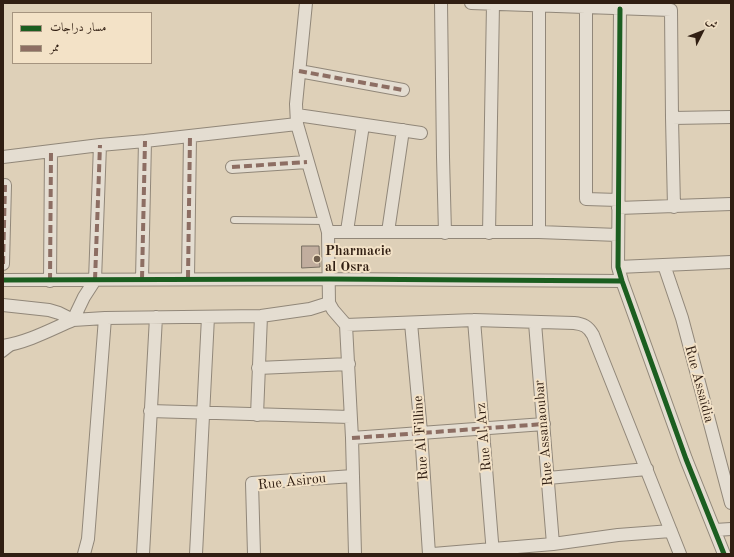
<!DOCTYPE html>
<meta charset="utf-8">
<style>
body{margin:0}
#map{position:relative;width:734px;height:557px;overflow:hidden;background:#ded0b8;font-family:"Old Standard TT",Amiri,serif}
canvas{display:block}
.frame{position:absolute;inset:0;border:4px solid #301e12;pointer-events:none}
.legend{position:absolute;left:12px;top:12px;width:140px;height:52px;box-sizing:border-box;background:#f3e2c7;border:1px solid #a5947f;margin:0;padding:5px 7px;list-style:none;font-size:12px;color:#301e12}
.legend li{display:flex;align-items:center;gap:8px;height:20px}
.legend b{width:20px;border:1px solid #a5947f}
.north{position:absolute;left:682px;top:12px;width:40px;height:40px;-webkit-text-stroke:3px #f3e2c7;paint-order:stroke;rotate:48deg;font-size:11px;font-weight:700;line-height:16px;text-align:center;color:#301e12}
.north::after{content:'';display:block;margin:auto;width:14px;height:18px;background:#301e12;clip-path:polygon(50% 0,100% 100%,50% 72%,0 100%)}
</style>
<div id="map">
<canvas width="734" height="557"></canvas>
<div class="frame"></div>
<ul class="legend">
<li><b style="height:5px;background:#1b5e20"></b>مسار دراجات</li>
<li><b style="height:5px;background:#8d6e63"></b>ممر</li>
</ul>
<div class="north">ش</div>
</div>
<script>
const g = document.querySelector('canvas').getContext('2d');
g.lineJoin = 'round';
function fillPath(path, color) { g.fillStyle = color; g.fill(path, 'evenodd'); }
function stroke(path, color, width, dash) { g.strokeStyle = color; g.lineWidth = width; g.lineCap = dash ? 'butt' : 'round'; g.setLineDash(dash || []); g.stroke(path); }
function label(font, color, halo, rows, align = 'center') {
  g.font = font + ' "Old Standard TT",serif'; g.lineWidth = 4; g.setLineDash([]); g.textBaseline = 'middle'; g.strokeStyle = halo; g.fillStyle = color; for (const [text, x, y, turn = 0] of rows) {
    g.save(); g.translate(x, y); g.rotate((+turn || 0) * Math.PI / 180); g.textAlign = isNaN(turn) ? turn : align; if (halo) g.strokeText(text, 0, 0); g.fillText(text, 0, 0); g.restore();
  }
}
const building = new Path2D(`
 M302,246h17l1,21 -18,1z`);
const lane = new Path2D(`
 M234,220l92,1
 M3,354l9,-7`);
const street = new Path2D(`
 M306,3l-10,101 1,20 31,108 1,71 4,7 13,15 6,113 3,116
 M441,3l2,154 2,76
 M471,3l200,7 1,108 2,89
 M586,8v191l32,1
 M620,9l-2,258 4,14 64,178 38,95
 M299,71l104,19
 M297,115l124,18
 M672,118l59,-1
 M3,157l97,-12 45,-4 152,-17
 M232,167l75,-5
 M618,208l113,-4
 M347,231l16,-106
 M328,232h211l79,3
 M388,232l15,-102
 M539,232v-226
 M489,233l4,-229
 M3,264l2,-79
 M664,265l18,53 49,185
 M618,267l113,-5
 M188,278l2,-142
 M142,279l3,-138
 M3,280l326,-1 293,2
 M50,281l1,-129
 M3,305l46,5 10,3 14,7 32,-2 156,-2 49,-7 19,-6
 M474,320l19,234
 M411,323l10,109 8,122
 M535,323l18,221
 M346,325l128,-5 100,3c9,1 14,3 19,12l87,219
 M3,346c25,-4 47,-16 70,-26l11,-23 11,-17 5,-135
 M258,368l91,-4
 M150,411l200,6
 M257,415l4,-99
 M352,438l192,-14
 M548,478l99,-9
 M715,530l16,-1
 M84,554l4,-15 17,-221
 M143,554l13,-237
 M196,554l12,-237
 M254,554l-2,-71 101,-7
 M433,554l120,-10 65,-9 53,-4`);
const quiet = new Path2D(`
 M299,71l104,19
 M232,167l75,-5
 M3,264l2,-79
 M188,278l2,-142
 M142,279l3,-138
 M95,280l5,-135
 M50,281l1,-129
 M352,438l192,-14`);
const cycleway = new Path2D(`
 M620,9l-2,258 4,14 64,178 38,95
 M3,280l326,-1 293,2`);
const markers = [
 [317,259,4,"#6d5c4c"]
];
const poiNames = [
 ["Pharmacie",325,251],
 ["al Osra",325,267]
];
const streetNames = [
 ["Rue Assaïdia",699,384,75],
 ["Rue Assanaoubar",544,433,-95],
 ["Rue Al Arz",484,437,-95],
 ["Rue Al Filline",421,438,-94],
 ["Rue Asirou",292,482,-6]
];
fillPath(building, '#c1ad9e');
stroke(building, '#796f62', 1);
stroke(lane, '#918779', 8);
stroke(street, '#918779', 14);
stroke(lane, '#e4ddd1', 6);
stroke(street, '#e4ddd1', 12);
stroke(quiet, '#8d6e63', 4, [8, 4]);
stroke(cycleway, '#1b5e20', 5);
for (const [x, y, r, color] of markers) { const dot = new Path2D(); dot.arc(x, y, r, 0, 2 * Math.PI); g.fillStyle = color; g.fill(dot); stroke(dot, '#f3e2c7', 1.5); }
label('bold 14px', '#301e12', '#f3e2c7', poiNames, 'left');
label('14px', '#301e12', '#f3e2c7', streetNames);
</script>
